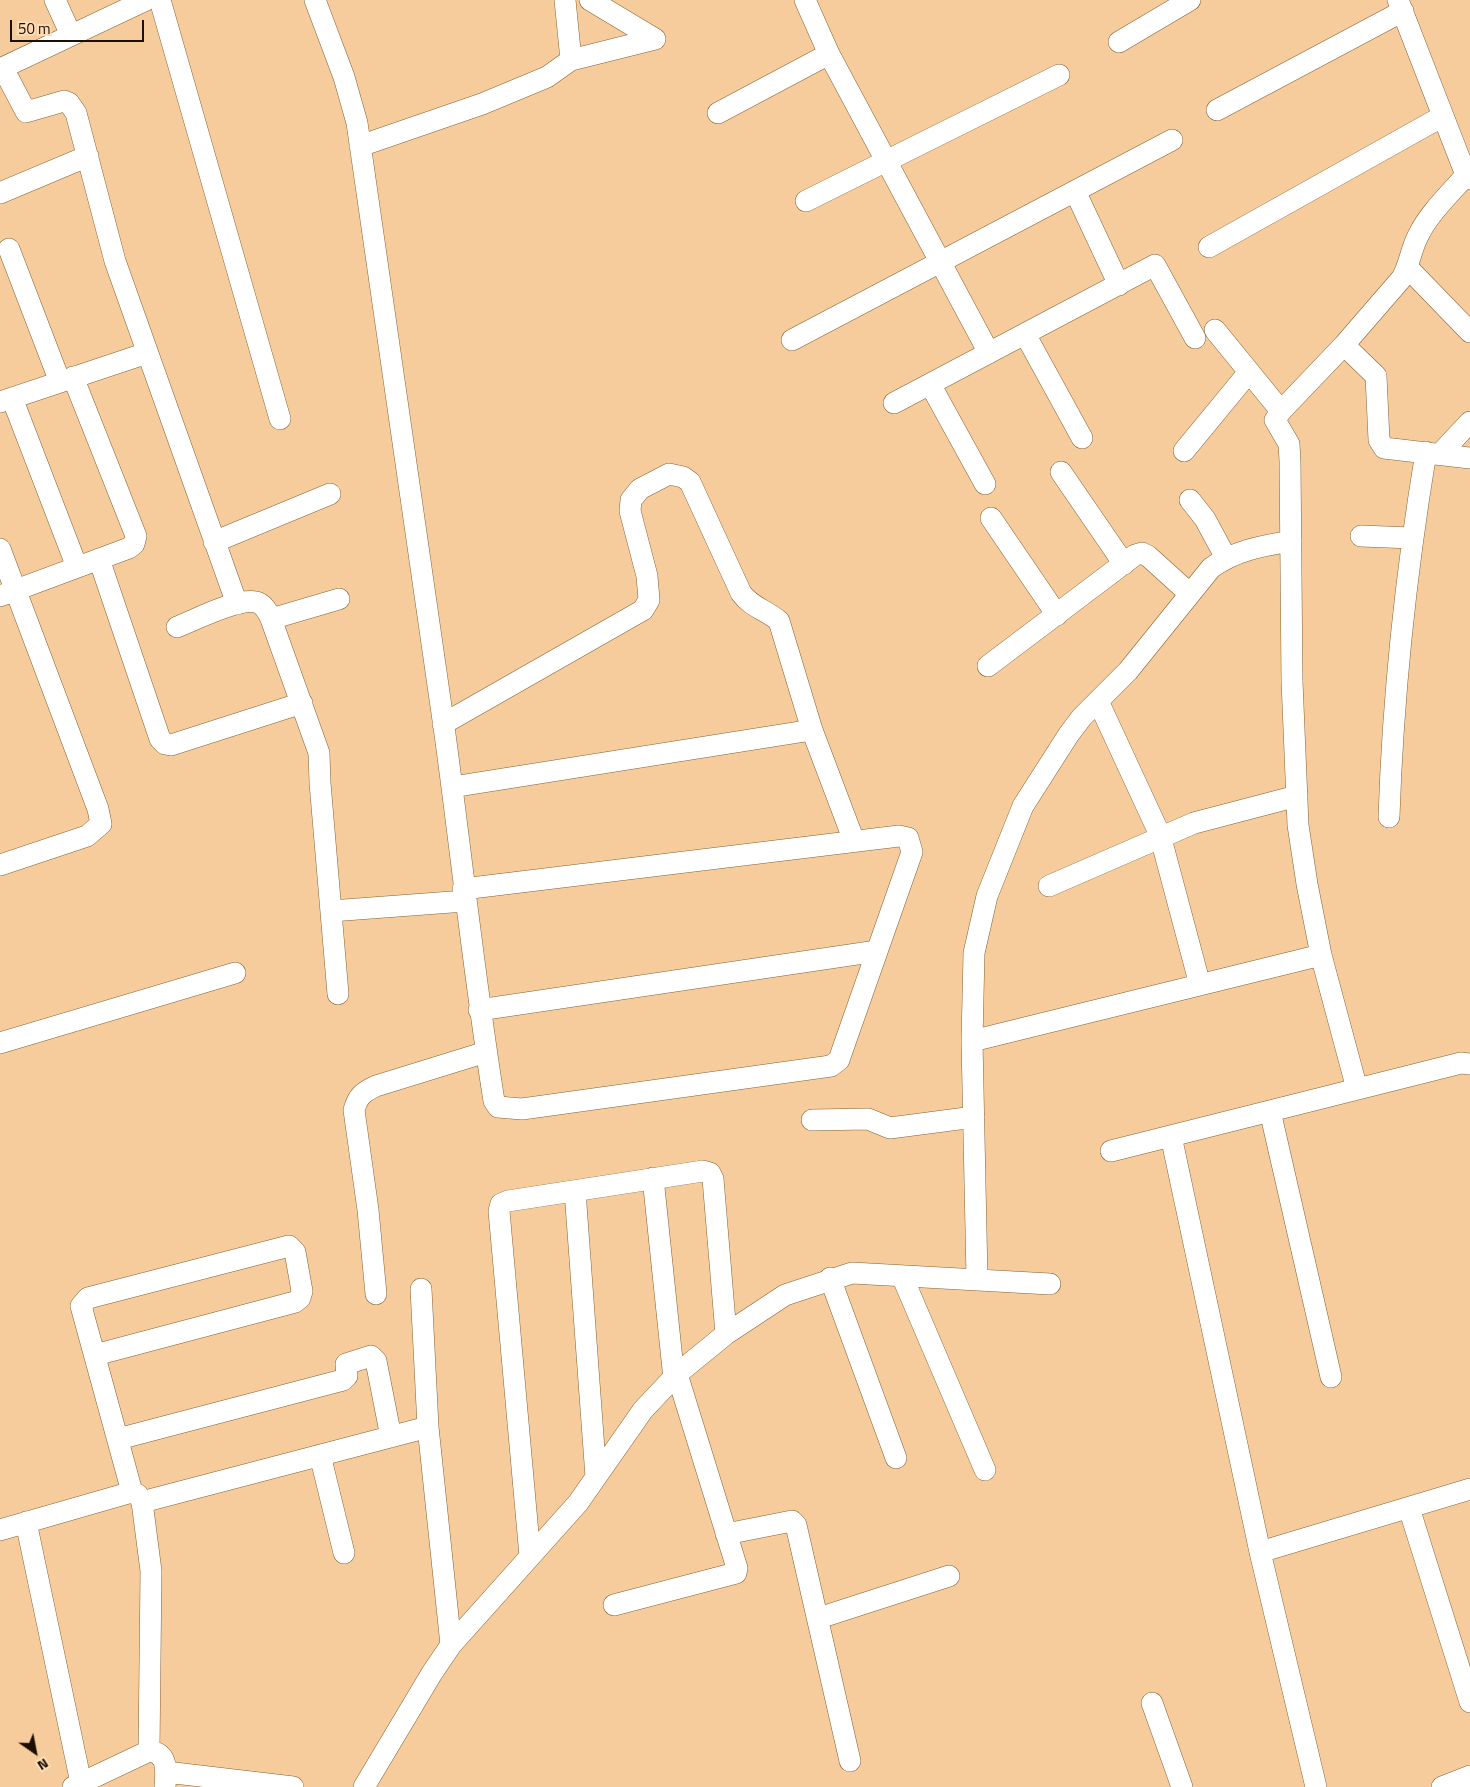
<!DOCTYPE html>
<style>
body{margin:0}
#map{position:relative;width:1470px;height:1787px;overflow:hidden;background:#f6cc9c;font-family:"Titillium Web",sans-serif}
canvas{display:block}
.north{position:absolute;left:10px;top:1727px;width:50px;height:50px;-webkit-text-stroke:4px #fddbb5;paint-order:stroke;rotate:147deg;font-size:14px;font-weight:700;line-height:20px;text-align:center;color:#1d0f00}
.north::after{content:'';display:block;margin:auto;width:18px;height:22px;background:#1d0f00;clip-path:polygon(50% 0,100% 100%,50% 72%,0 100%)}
.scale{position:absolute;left:10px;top:20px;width:134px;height:22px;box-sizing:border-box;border:2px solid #1d0f00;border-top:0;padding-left:6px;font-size:15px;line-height:18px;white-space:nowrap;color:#1d0f00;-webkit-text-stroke:4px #fddbb5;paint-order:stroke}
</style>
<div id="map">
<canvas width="1470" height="1787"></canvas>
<div class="north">N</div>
<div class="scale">50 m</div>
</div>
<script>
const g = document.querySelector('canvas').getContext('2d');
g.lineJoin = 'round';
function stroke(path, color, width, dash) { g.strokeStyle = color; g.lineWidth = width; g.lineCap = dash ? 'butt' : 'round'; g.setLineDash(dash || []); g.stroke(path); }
const minor = new Path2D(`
 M55,0l16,35
 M160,0l120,419
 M315,0l29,77 13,46c29,201 59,402 87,604 17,124 30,249 50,374l4,6 24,2 309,-43 8,-6 2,-6 71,-202 -4,-14 -9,-2 -436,53
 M565,0l6,60
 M590,0l65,39
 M805,0l24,54 160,299
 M1398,0l68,175 4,4
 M1119,42l71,-42
 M3,68l23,44 38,-11 5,2 7,10 39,148 122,343
 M0,69l146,-69
 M1217,110l186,-99
 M718,113l111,-59
 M360,146l122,-42 65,-27 24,-17 84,-21
 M1075,191l44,94
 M0,193l88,-37
 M806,201l253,-126
 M1209,247l234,-131
 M9,249l51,133
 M1408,268l62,64
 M1215,330l66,81
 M1025,334l57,104
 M792,340l380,-200
 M1344,345l32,31 3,64 5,8 86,10
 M930,384l55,100
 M12,398l65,169
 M0,402l147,-49
 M894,403l261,-138 40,73
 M1184,451l65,-79
 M1440,454l30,-32
 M1061,472l63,92
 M1190,500l15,19 21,39
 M991,518l66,97
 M1361,536l51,2
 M214,542l116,-48
 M0,549l98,260 3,15 -14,12 -87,29
 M99,559l61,180 5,5 6,1 131,-42
 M0,596l129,-48 5,-4 2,-8 -63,-159
 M271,619l68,-20
 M177,627c18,-7 60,-29 79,-25 8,2 12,10 15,17l48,134 1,30 18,211
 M988,666l147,-111 7,-2 6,3 42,38
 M1098,701l62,134 40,150
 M443,724l200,-114 6,-10 -2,-24 -17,-65 1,-11 9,-11 29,-15 14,3 7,5 51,111c10,14 25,17 38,28l33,109 42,111
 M452,787l360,-57
 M1389,817c4,-123 17,-244 37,-365
 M1049,886l145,-63 103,-27
 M331,911l134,-10
 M479,1010l398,-59
 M972,1041l349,-86
 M0,1043l235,-70
 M1357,1089l-36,-134 -14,-71 -9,-59 -6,-144 -2,-220 -1,-17 -14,-24 6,-9 63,-66 58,-67c8,-14 9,-30 17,-44 11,-22 32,-41 47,-59
 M1270,1111l61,266
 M812,1120l56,-1 22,9 84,-11
 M1171,1136l89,416 56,235
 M1111,1151l350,-88 9,1
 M653,1178l21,201
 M575,1191l21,286
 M902,1276l83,194
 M830,1278l66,180
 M977,1278l-5,-237 2,-88 13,-57 36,-90 46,-72 13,-17 46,-46 83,-103c25,-18 51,-22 80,-27
 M421,1289l7,138 23,218
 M376,1294l-8,-84 -14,-100c4,-14 9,-18 22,-24l110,-34
 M95,1355l200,-53 5,-4 2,-7 -7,-39 -6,-6 -201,52 -7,8 51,186 6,3 4,7 9,69 -2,180
 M118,1439l225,-59 4,-4 -1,-12 25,-8 5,5 15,76
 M320,1455l24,98
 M142,1502l286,-75
 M1409,1508l61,194
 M26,1522l55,261
 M0,1530l132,-38
 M726,1534l66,-13 4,4 54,236
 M1260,1552l210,-63
 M530,1556l-31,-345 2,-7 7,-3 195,-30 7,2 3,6 13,155
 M614,1605l122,-32 1,-5 -60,-194
 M819,1618l130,-42
 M1152,1703l30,84
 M166,1772l127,15
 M73,1787l76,-36c20,2 17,21 16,36
 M364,1787l68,-114 19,-28 127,-142 65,-93 34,-36 49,-40 59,-39 67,-22 198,11
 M1442,1787l28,-11`);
stroke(minor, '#866133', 22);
stroke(minor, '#fff', 21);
</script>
